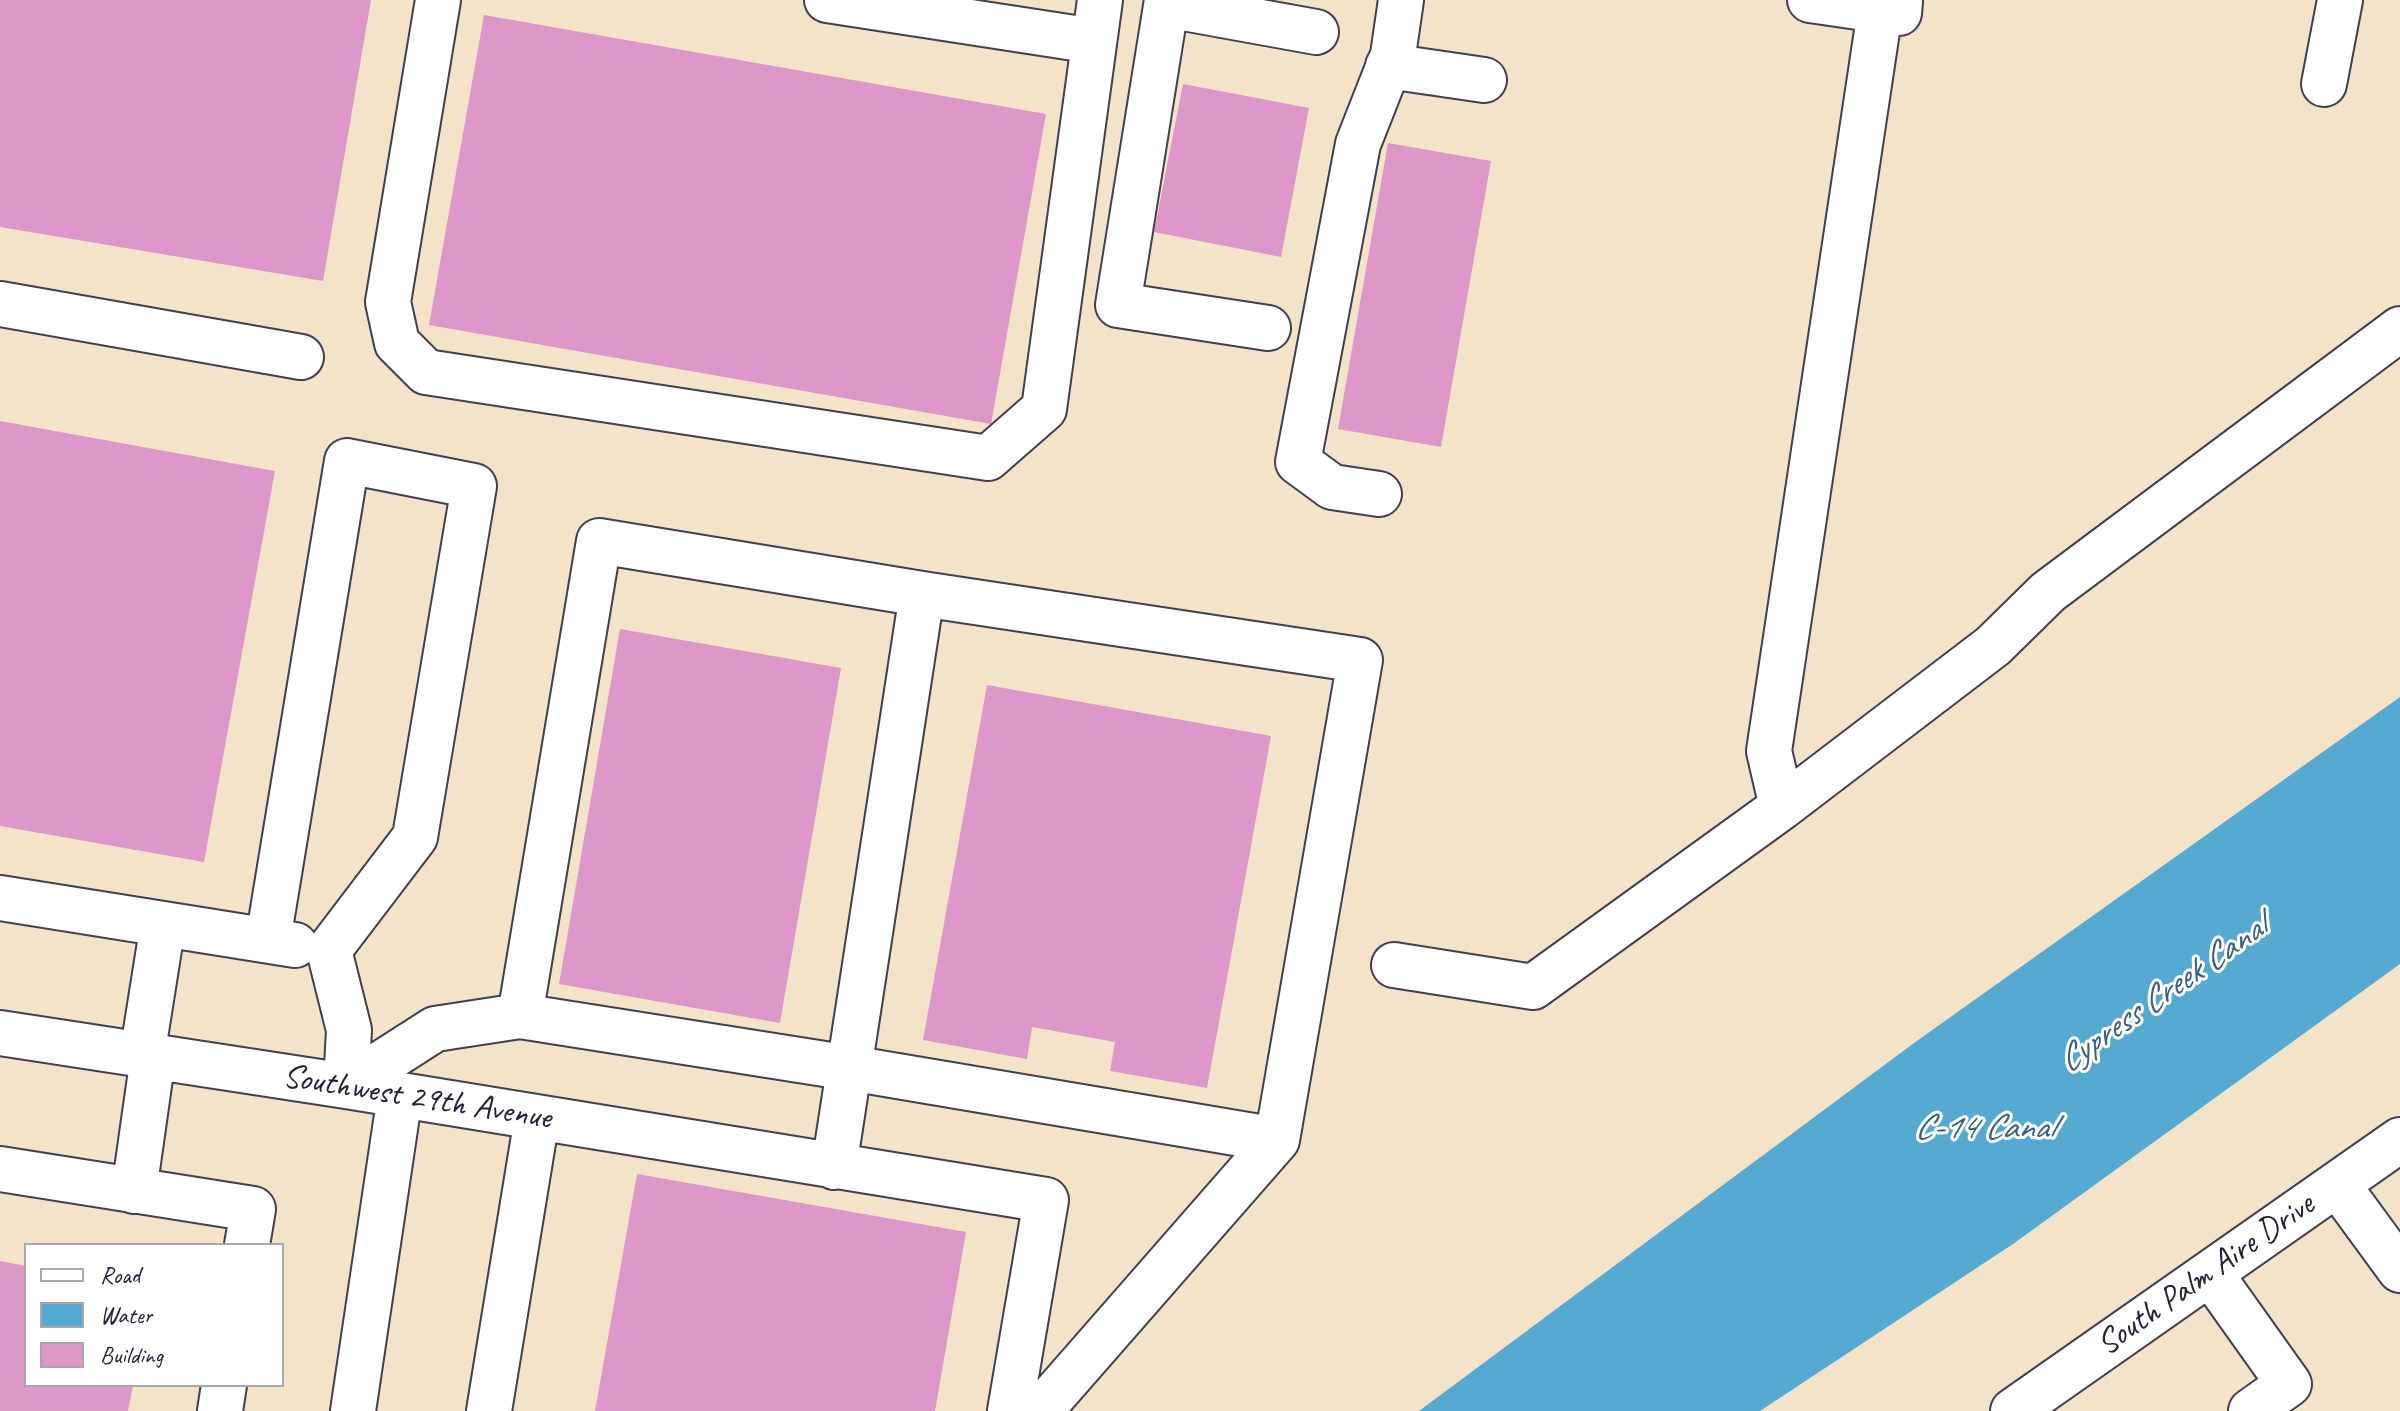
<!DOCTYPE html>
<style>
body{margin:0}
#map{position:relative;width:2400px;height:1411px;overflow:hidden;background:#f3e3c8;font-family:Caveat,sans-serif}
canvas{display:block}
.legend{position:absolute;left:24px;top:1243px;width:260px;height:144px;box-sizing:border-box;background:#fff;border:2px solid #a7a7b1;margin:0;padding:10px 14px;list-style:none;font-size:24px;color:#22223b}
.legend li{display:flex;align-items:center;gap:16px;height:40px}
.legend b{width:40px;border:2px solid #a7a7b1}
</style>
<div id="map">
<canvas width="2400" height="1411"></canvas>
<ul class="legend">
<li><b style="height:10px;background:#fff"></b>Road</li>
<li><b style="height:22px;background:#56a9d1"></b>Water</li>
<li><b style="height:22px;background:#de97c9"></b>Building</li>
</ul>
</div>
<script>
const g = document.querySelector('canvas').getContext('2d');
g.lineJoin = 'round';
function fillPath(path, color) { g.fillStyle = color; g.fill(path, 'evenodd'); }
function stroke(path, color, width, dash) { g.strokeStyle = color; g.lineWidth = width; g.lineCap = dash ? 'butt' : 'round'; g.setLineDash(dash || []); g.stroke(path); }
function label(font, color, halo, rows, align = 'center') {
  g.font = font + ' Caveat,sans-serif'; g.lineWidth = 6; g.setLineDash([]); g.textBaseline = 'middle'; g.strokeStyle = halo; g.fillStyle = color; for (const [text, x, y, turn = 0] of rows) {
    g.save(); g.translate(x, y); g.rotate((+turn || 0) * Math.PI / 180); g.textAlign = isNaN(turn) ? turn : align; if (halo) g.strokeText(text, 0, 0); g.fillText(text, 0, 0); g.restore();
  }
}
const water = new Path2D(`
 M2400,697v267l-387,280 -253,167h-341l495,-368z`);
const building = new Path2D(`
 M0,0h371l-48,281 -323,-54z
 M484,15l562,99 -55,310 -562,-99z
 M1183,84l126,24 -28,149 -127,-25z
 M1388,143l103,18 -50,286 -103,-18z
 M0,421l275,50 -71,391 -204,-36z
 M620,629l221,39 -61,355 -221,-39z
 M987,685l284,51 -64,352 -97,-17 5,-29 -83,-15 -5,32 -104,-19z
 M637,1174l329,58 -31,179h-340z
 M0,1261l26,5v119h107l-5,26h-128z`);
const minor = new Path2D(`
 M438,0l-50,302 9,41 29,29 562,86 56,-49 56,-409
 M827,0l267,41
 M1167,0l-49,305 150,23
 M1810,0l89,13 1,-11
 M1167,5l149,27
 M1388,66l96,14
 M2324,84l16,-84
 M0,304l301,53
 M1379,494l-47,-7 -34,-25 60,-318 35,-89 8,-55
 M1782,807l-13,-56 111,-740
 M0,898l295,47
 M268,940l79,-479 127,25 -59,351 -86,113
 M329,950l20,80 -3,56
 M1394,965l139,22 249,-180 211,-161 55,-54 352,-263
 M0,1033l346,53 700,114 -36,211
 M142,1056l21,-132
 M346,1086l89,-57 85,-13
 M834,1167l88,-573 -323,-53 -79,475 330,52 427,72 83,-480 -438,-66
 M0,1169l253,40 -6,36
 M2337,1184l63,86
 M134,1191l19,-134
 M2210,1273l79,111 -38,27
 M220,1411l4,-26
 M353,1411l47,-316
 M489,1411l48,-293
 M1040,1411l237,-271
 M2013,1411l387,-271`);
const streetNames = [
 ["Southwest 29th Avenue",417,1098,9],
 ["South Palm Aire Drive",2206,1275,-35]
];
const waterNames = [
 ["Cypress Creek Canal",2163,995,-35],
 ["C-14 Canal",1984,1129]
];
fillPath(water, '#56a9d1');
fillPath(building, '#de97c9');
stroke(minor, '#413f50', 48);
stroke(minor, '#fff', 44);
label('34px', '#22223b', '#fff', streetNames);
label('italic 36px', '#395f7e', '#fff', waterNames);
</script>
